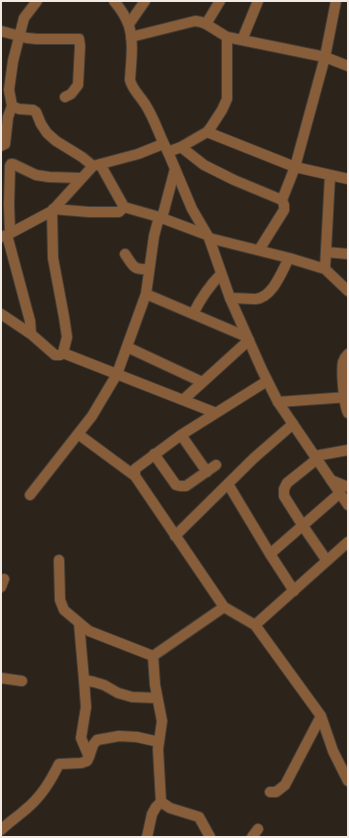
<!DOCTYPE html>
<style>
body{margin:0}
#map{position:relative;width:349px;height:838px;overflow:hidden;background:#2c231b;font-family:"Zilla Slab",serif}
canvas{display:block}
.frame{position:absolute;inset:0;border:2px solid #f0e9e4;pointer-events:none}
</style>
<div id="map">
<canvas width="349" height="838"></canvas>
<div class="frame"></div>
</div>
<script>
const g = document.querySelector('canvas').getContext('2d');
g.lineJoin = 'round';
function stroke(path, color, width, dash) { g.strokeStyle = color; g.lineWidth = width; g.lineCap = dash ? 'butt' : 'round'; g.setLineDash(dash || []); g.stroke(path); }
const minor = new Path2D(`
 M129,24l16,-23
 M206,24l14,-23
 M1,31l26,7 10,1h42l1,7 -2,39 -7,9 -6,3
 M131,37l64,-16 6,1 5,2 21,13 98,20 23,9
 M242,40l16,-39
 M12,106l7,3 14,1 3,2 5,12 6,9 9,8 26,16 11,9
 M207,132l88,35 53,12
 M1,146l4,-2 3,-27 4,-11 -3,-16 4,-29 11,-43 13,-17
 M181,147l23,18 30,15 48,20
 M168,152l13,-5 26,-15 4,-5 11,-17 5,-11v-62
 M100,164l24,43 35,10 48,18
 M53,209l36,3h30l5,-5
 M162,218l13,-49
 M10,233l-1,-28 1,-39 1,-2h2l23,11 13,2 32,1
 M7,235l23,86 1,13
 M1,237l6,-2 45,-24 41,-45 45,-12 25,-10
 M209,238l80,20 36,11 23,22
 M259,250l25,-40v-5l-2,-5 13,-33 30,-110 11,-56
 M326,252l22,2
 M125,254c9,13 8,16 24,15
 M325,269l5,-93
 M146,294l8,-58 5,-19
 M230,298c9,0 18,1 26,1 17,-2 26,-28 33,-41
 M1,314l30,20 24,21h5l3,-2 4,-16 -3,-20 -11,-59 -1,-47
 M193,314c8,-16 16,-28 28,-40
 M127,347l75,35
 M63,353l153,60
 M348,354c-3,3 -4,5 -5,8 -2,9 1,44 5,51
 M183,400l66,-60
 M278,402l70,-5
 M78,434l57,42 89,131 31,18 66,91 12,35 15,30
 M181,435l26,37
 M154,454l22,31 4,1h6l30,-21
 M315,456l33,-6
 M317,459l-30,24 -3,6v7l19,30 24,35
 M135,476v-7l46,-34 86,-54
 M331,480l17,7
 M228,484l42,70 24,37
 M30,495l62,-79 25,-42 29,-80 101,43
 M175,536l79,-78 39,-34
 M270,554l70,-61
 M59,560l1,40 4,10 25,21 64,25
 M1,587l3,-8
 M79,623l5,57 2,27 -5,31 8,19
 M255,625l93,-83
 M153,656l2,29 7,36 -4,28 3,53
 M153,656l71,-49
 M1,678l21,3
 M84,680l10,2 10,3 14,8 14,4 25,1
 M270,792h6l9,-7 36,-69
 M161,802l9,6 29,9 11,20
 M1,830c7,-7 16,-13 24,-20 16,-13 25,-28 34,-46l22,-1 6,-2 2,-4 4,-12 4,-5 22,-4 18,1 22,5
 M147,837l5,-23 4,-7 5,-5
 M252,837l6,-8`);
const tertiary = new Path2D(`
 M114,1c6,7 12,16 15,25 5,17 2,36 1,54 2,9 10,16 15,24 10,15 14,32 23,48l24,57 17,29 21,60 32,72 16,32 70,103`);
stroke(minor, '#473f37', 12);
stroke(tertiary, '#473f37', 12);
stroke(minor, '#885e3a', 10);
stroke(tertiary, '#885e3a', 10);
</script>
